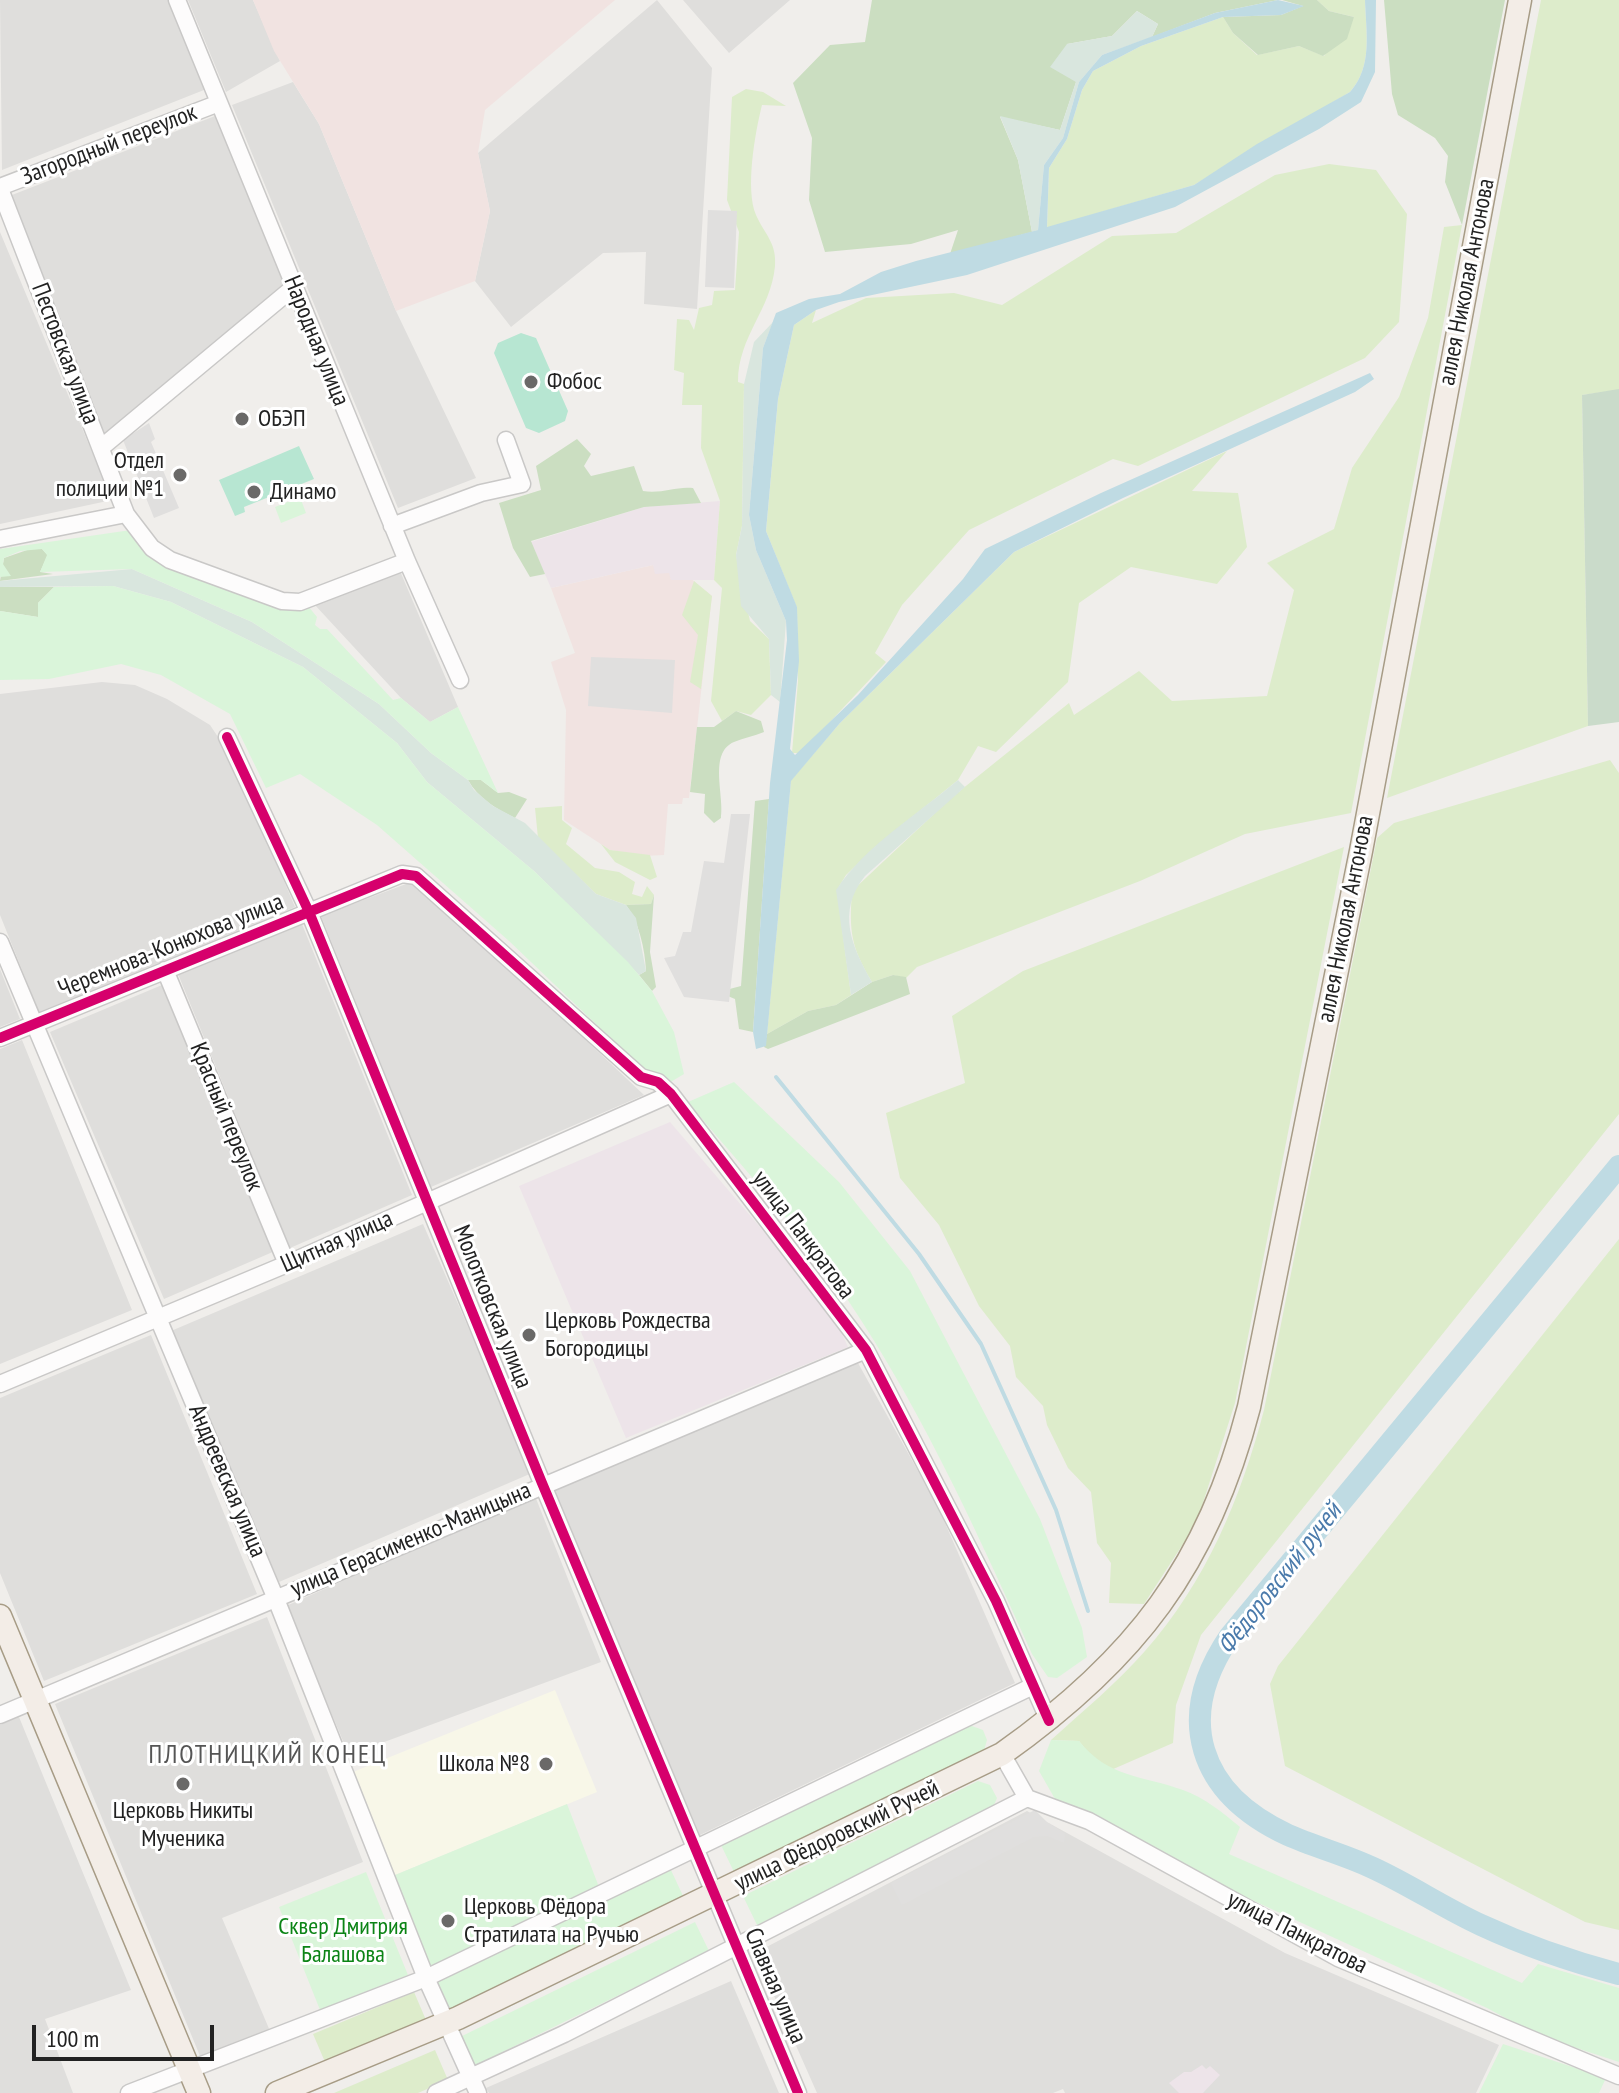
<!DOCTYPE html>
<meta charset="utf-8">
<style>
body{margin:0}
#map{position:relative;width:1619px;height:2093px;overflow:hidden;background:#f0eeeb;font-family:"PT Sans Narrow",sans-serif}
canvas{display:block}
.scale{position:absolute;left:32px;top:2025px;width:182px;height:36px;box-sizing:border-box;border:4px solid #222;border-top:0;padding-left:10px;font-size:24px;line-height:28px;white-space:nowrap;color:#222;-webkit-text-stroke:6px #fff;paint-order:stroke}
</style>
<div id="map">
<canvas width="1619" height="2093"></canvas>
<div class="scale">100 m</div>
</div>
<script>
const g = document.querySelector('canvas').getContext('2d');
g.lineJoin = 'round';
function fillPath(path, color) { g.fillStyle = color; g.fill(path, 'evenodd'); }
function stroke(path, color, width, dash) { g.strokeStyle = color; g.lineWidth = width; g.lineCap = dash ? 'butt' : 'round'; g.setLineDash(dash || []); g.stroke(path); }
function label(font, color, halo, rows, align = 'center') {
  g.font = font + ' "PT Sans Narrow",sans-serif'; g.lineWidth = 6; g.setLineDash([]); g.textBaseline = 'middle'; g.strokeStyle = halo; g.fillStyle = color; for (const [text, x, y, turn = 0] of rows) {
    g.save(); g.translate(x, y); g.rotate((+turn || 0) * Math.PI / 180); g.textAlign = isNaN(turn) ? turn : align; if (halo) g.strokeText(text, 0, 0); g.fillText(text, 0, 0); g.restore();
  }
}
const residential = new Path2D(`
 M0,0h172l37,88 -207,82z
 M188,0h65l27,61 -54,31z
 M657,0l55,68 -15,241 -53,-5 2,-52 -43,1 -92,74 -36,-46 15,-70 -12,-58z
 M683,0h107l-61,53z
 M293,82l26,42 77,187 80,167 -78,30 -166,-403z
 M215,116l74,170 -183,152 -94,-243z
 M0,232l112,268 -112,24z
 M400,571l58,136 -28,15 -29,-24 -87,-94z
 M102,682l33,3 32,14 43,26 22,33 63,149 -256,105 -39,-97v-221z
 M414,881l106,97 124,117 -213,92 -110,-271z
 M302,924l110,271 -122,53 -112,-274z
 M0,969l20,50 -20,8z
 M162,985l113,266 -111,48 -114,-267z
 M22,1040l110,270 -132,54v-315z
 M423,1224l109,249 -253,109 -108,-251z
 M151,1335l106,259 -213,87 -44,-108v-175z
 M858,1363l80,144 77,176 -315,152 -149,-349z
 M535,1496l66,166 -252,93 -63,-149z
 M267,1617l96,245 -141,56 48,113 -70,25 -145,-352z
 M19,1717l112,273 -86,29 28,74h-73v-368z
 M1027,1811l258,142 214,92 -23,48h-411l-2,-4 -10,4h-236l-62,-140z
 M731,1981l48,112h-290l-3,-5z`);
const commercial = new Path2D(`
 M253,0h362l-130,110 -7,43 12,58 -15,70 -79,30 -77,-187 -45,-73z
 M653,565l17,7 1,7 18,-2 23,19 -23,202h-6l-1,6h-14l-4,51 -21,1 -33,-6 -46,-30 2,-110 -15,-48 24,-9 -24,-65z`);
const industrial = new Path2D(`
 M720,501l-6,79h-43l-2,-7 -14,1 -2,-9 -102,23 -20,-46 113,-35z
 M670,1122l161,188 17,37 -222,91 -107,-252z
 M1202,2065l4,4 4,-3 10,9 -17,18h-24l-10,-10 15,-11h7z`);
const education = new Path2D(`
 M555,1690l42,102 -202,83 -42,-103z`);
const grass = new Path2D(`
 M1317,0h48c1,33 8,66 -15,92l-156,93 -147,43 2,-60 18,-29 15,-49 11,-19 48,-25 82,-29 10,16 24,22 42,-9 25,10 30,-39 -25,-6z
 M1541,0h78v390l-37,5 6,331 -201,72z
 M746,89l17,3 23,14 -24,-1c-7,28 -17,84 -6,110 9,20 21,28 19,51 -4,44 -37,70 -37,116l6,2 -2,142 -6,29 14,66 19,18 2,56 -20,20 -15,-4 -14,10 -11,-20 11,-113 -8,-8 6,-79 -19,-53 1,-43h-20l2,-32 -10,-3 3,-51 12,1 5,10 5,-22 13,-3 2,-14 21,-1 4,-58 -12,-32 5,-103z
 M1329,164l47,6 31,44 -8,108 -34,36 -227,108 -25,-7 -144,71 -67,75 -27,48 11,9 -85,91h-9l6,-72 -1,-73 -31,-77 12,-132 16,-74 22,-15 -4,13 54,-25 88,-5 48,12 110,-69 64,-3 99,-58z
 M1462,225l-111,588 -106,21 -105,47 -223,86 -11,11 -13,-3 -21,7c-21,-35 -23,-50 -20,-91l99,-93 118,-95 5,12 65,-44 33,30 95,-5 27,-106 -27,-27 67,-34 18,-61 47,-71 29,-79 16,-91z
 M1227,451l-35,40 46,2 9,54 -30,37 -86,-17 -52,36 -11,79 -72,70 -18,-6 -20,34 -80,65 -32,30 -9,15 14,105 -15,10 -28,6 -41,23 24,-254 49,-57 174,-171z
 M694,581l18,15 -11,93 -11,-7 8,-47 -16,-20z
 M1610,760l9,13v341l-418,521 -25,70 -3,38 -62,27 -18,-11 -14,-18 -28,-1c32,-29 66,-57 94,-89 61,-69 96,-153 119,-241l113,-572 17,-15z
 M562,806v14l10,8 -6,16 29,24 24,4 16,10 -3,12 10,3 5,-11 7,9 -3,9 -25,1 -30,-11 -58,-56 -3,-30z
 M601,844l9,6 40,5 7,22 -7,3 -35,-18z
 M1344,847l-109,556 -34,106 -16,32 -41,63 -35,-1 2,-40 -14,-20 -6,-51 -23,-24 -21,-43 -4,-19 -27,-29 -6,-31 -31,-40 -40,-81 -39,-47 -14,-65 79,-30 -13,-67 71,-45z
 M1619,1239v691l-34,-8 -300,-156 -15,-82 8,-18z
 M414,1992l12,28 -101,42 -12,-28z
 M435,2050l13,30 -30,13h-84z`);
const forest = new Path2D(`
 M872,0h406l-63,13 -63,24 6,-13 -21,-13 -25,25 -45,8 9,38 -16,48 -60,-13 18,43 14,72 -82,22 8,-24 -47,14 -86,8 -16,-52 3,-62 -19,-55 37,-38 35,-3z
 M1282,0h35l12,11 25,6 -7,22 -24,17 -24,-10 -41,9 -25,-22 -10,-16 58,-2 22,-9z
 M1384,0h121l-43,225 -17,-43 3,-26 -13,-18 -37,-23 -6,-21z
 M577,439l14,15 -7,12 7,10 43,-10 9,25c19,3 33,-5 50,-3l8,15 -57,4 -113,34 14,33 -15,3 -17,-29 -14,-45 42,-13 -5,-24z
 M33,548l9,1 6,6 -8,17 13,2 -53,7 4,-23z
 M0,587h54l-16,16v14l-38,-6z
 M736,711l25,10 3,11c-10,4 -20,6 -30,10 -26,11 -9,54 -13,76l-7,5 -10,-10 1,-19 -15,-2 7,-65h17z
 M468,780h13l17,13 11,-1 18,7 -12,19c-19,-9 -37,-20 -47,-38z
 M769,799l-16,233 -14,-3 -4,-30 -17,-7 23,-6 14,-185z
 M654,895l-4,57 6,35 -4,4 -13,-16 7,-4c-1,-22 -7,-49 -20,-66l25,-1z
 M893,975l13,2 4,17 -142,55 -4,-2 3,-13 41,-23 28,-6 36,-23z`);
const wetland = new Path2D(`
 M1137,11l21,13 -6,13 -50,18 -23,27 -16,56 -19,27 -6,65 -6,2 -14,-72 -18,-44 60,14 16,-48 -26,-15 17,-23 45,-8z
 M773,322l-10,26 -14,167 7,35 30,71 -6,81 -9,-7 -2,-56 -28,-33 -5,-51 6,-29 2,-142 10,-42z
 M132,569l120,53 127,82 52,49 37,27 6,10 19,16 32,17 71,71 30,11 10,13 10,53 -7,4 -105,-104 -107,-89 -30,-39 -94,-76 -132,-65 -58,-16 -113,1v-6z
 M958,780l7,7 -100,89c-29,36 -13,71 7,106l-21,13 -15,-105c29,-44 82,-76 122,-110z`);
const cemetery = new Path2D(`
 M1619,389v333l-31,4 -6,-331z`);
const park = new Path2D(`
 M300,497l6,16 -25,10 -6,-16z
 M131,530l147,76 12,4 18,-4 9,11 -2,8 5,4h7l66,71 8,-2 29,24 28,-15 40,86 -17,-13h-13l-37,-27 -52,-49 -127,-82 -120,-53 -92,3 7,-17 -5,-6 -22,2 -16,7 -1,6 8,12 -11,1v-28z
 M113,586l58,16 132,65 94,76 30,39 107,89 94,91 24,29 22,41 10,42 -15,9 -27,-15 -133,-127 -132,-116 -77,-51 -34,14 -36,-74 -69,-39 -40,-11 -72,15 -49,1v-69l38,6v-14l16,-16z
 M734,1082l105,100 71,89 130,248 42,109 5,29 -30,21 -9,-1 -16,-23c-58,-129 -118,-261 -200,-377 -44,-61 -96,-117 -144,-175z
 M969,1725l14,5 4,10 -4,14 -248,120 -14,-29z
 M1051,1740l28,1c30,37 62,34 104,49 22,8 39,22 57,37l-11,27 293,129 16,-19 81,24v74l-82,-27 -50,-27 -307,-141 -125,-68 -16,-28z
 M978,1781l12,4 7,13 -5,12 -235,115 -14,-29z
 M567,1804l32,83 -169,80 -35,-92z
 M670,1868l14,30 -235,113 -14,-29z
 M366,1872l42,103 -88,35 -41,-103z
 M695,1922l14,29 -237,116 -14,-29z
 M1503,2044l103,34 -7,15h-120z`);
const pitch = new Path2D(`
 M521,333l15,5 32,73 -3,10 -26,12 -13,-5 -32,-75 4,-10z
 M299,446l15,33 -70,28 1,5 -10,4 -16,-36z`);
const parking = new Path2D(`
 M708,210l29,1 -3,77 -29,-1z
 M149,423l6,16 -4,3 28,66 -25,10 -31,-78z
 M591,657l84,3 -3,53 -84,-7z
 M731,814h19l-21,188 -45,-5 -20,-39 11,-2 8,-24h8l13,-71 20,2z
 M1035,1810l13,13 17,10 -1,10 -17,-7 -13,1 -132,68 -11,-22z`);
const water = new Path2D(`
 M1278,0l26,6 -23,9 -58,2 -82,29 -48,25 -11,19 -15,49 -18,29 -2,59 147,-42 63,-41 93,-52c23,-26 16,-59 15,-92h11l-1,72 -14,30 -42,27 -144,78 -208,68 -128,27 -23,8 -22,15 -16,74 -12,132 31,76 2,54 -9,88 5,6 63,-60 105,-116 22,-30 116,-56 269,-120 4,6 -19,13 -232,106 -109,54 -174,171 -49,58 -25,265 -10,3 -3,-17 17,-249 17,-143 -1,-19 -30,-71 -7,-35 14,-167 13,-35 33,-14 31,-5 41,-22 35,-11 122,-31 6,-65 19,-27 16,-56 23,-27 113,-42z`);
const stream = new Path2D(`
 M776,1077l143,177 62,90 75,166 32,101`);
const river = new Path2D(`
 M1619,1166l-389,470c-56,82 -32,157 58,199 27,12 58,20 85,33 37,17 71,40 108,57 43,20 92,37 138,49`);
const minor = new Path2D(`
 M177,0l230,561 53,119
 M0,187l219,-84
 M0,189l126,325 26,34 18,12 112,41 18,1 107,-41
 M102,447l192,-160
 M392,526l89,-33 41,-9 -16,-44
 M0,539l126,-25
 M227,737l82,175 233,571 256,610
 M0,942l276,657 150,379 52,115
 M165,970l122,294
 M0,1038l402,-164 14,2 225,201 17,5 13,12 195,256 130,251 53,120
 M0,1384l287,-120 384,-170
 M0,1715l866,-365
 M1002,1754l25,44 62,23 249,137 281,118
 M129,2093l297,-115 607,-292
 M436,2093l128,-59 463,-236`);
const major = new Path2D(`
 M0,1616l199,477
 M277,2093l181,-75 544,-264c133,-94 206,-189 247,-347l112,-556 159,-851`);
const cycleway = new Path2D(`
 M227,737l82,175 233,571 256,610
 M0,1038l402,-164 14,2 225,201 17,5 13,12 195,256 130,251 53,120`);
const markers = [
 [531,382,8,"#6a6968"],
 [242,419,8,"#6a6968"],
 [180,475,8,"#6a6968"],
 [254,492,8,"#6a6968"],
 [529,1335,8,"#6a6968"],
 [546,1764,8,"#6a6968"],
 [183,1784,8,"#6a6968"],
 [448,1921,8,"#6a6968"]
];
const streetNames = [
 ["Загородный переулок",109,145,-21],
 ["аллея Николая Антонова",1467,282,-79],
 ["Народная улица",316,341,68],
 ["Пестовская улица",65,354,69],
 ["аллея Николая Антонова",1346,919,-79],
 ["Черемнова-Конюхова улица",171,946,-22],
 ["Красный переулок",226,1117,68],
 ["улица Панкратова",803,1235,53],
 ["Щитная улица",337,1242,-24],
 ["Молотковская улица",492,1307,68],
 ["Андреевская улица",227,1481,67],
 ["улица Герасименко-Маницына",411,1540,-23],
 ["улица Фёдоровский Ручей",837,1836,-26],
 ["улица Панкратова",1297,1933,27],
 ["Славная улица",775,1986,67]
];
const poiNames = [
 ["Фобос",547,382],
 ["ОБЭП",258,419],
 ["Отдел",164,461,"right"],
 ["полиции №1",164,489,"right"],
 ["Динамо",270,492],
 ["Церковь Рождества",545,1321],
 ["Богородицы",545,1349],
 ["Школа №8",530,1764,"right"],
 ["Церковь Никиты",183,1811,"center"],
 ["Мученика",183,1839,"center"],
 ["Церковь Фёдора",464,1907],
 ["Стратилата на Ручью",464,1935]
];
const parkNames = [
 ["Сквер Дмитрия",343,1927],
 ["Балашова",343,1955]
];
const waterNames = [
 ["Фёдоровский ручей",1280,1579,-52]
];
const neighbourhoodNames = [
 ["ПЛОТНИЦКИЙ КОНЕЦ",268,1756]
];
fillPath(residential, '#dfdedc');
fillPath(commercial, '#f1e3e1');
fillPath(industrial, '#ede4e9');
fillPath(education, '#f8f7e8');
fillPath(grass, '#ddeccb');
fillPath(forest, '#cbdec1');
fillPath(wetland, '#d9e6de');
fillPath(cemetery, '#cadbca');
fillPath(park, '#daf5da');
fillPath(pitch, '#b7e6d2');
fillPath(parking, '#e0dfde');
fillPath(water, '#bfdbe3');
stroke(stream, '#bfdbe3', 4);
stroke(river, '#bfdbe3', 22);
stroke(minor, '#c9c8c7', 19);
stroke(major, '#a79c86', 25);
stroke(minor, '#fdfcfc', 16);
stroke(major, '#f3ede7', 22);
stroke(cycleway, '#d6006c', 10);
for (const [x, y, r, color] of markers) { const dot = new Path2D(); dot.arc(x, y, r, 0, 2 * Math.PI); g.fillStyle = color; g.fill(dot); stroke(dot, '#fff', 3); }
label('24px', '#222', '#fff', streetNames);
label('24px', '#222', '#fff', poiNames, 'left');
label('24px', '#0c8416', '#fff', parkNames);
label('italic 26px', '#4a7aab', '#fff', waterNames);
g.letterSpacing = '2px';
label('26px', '#555', '#fff', neighbourhoodNames);
g.letterSpacing = '0px';
</script>
